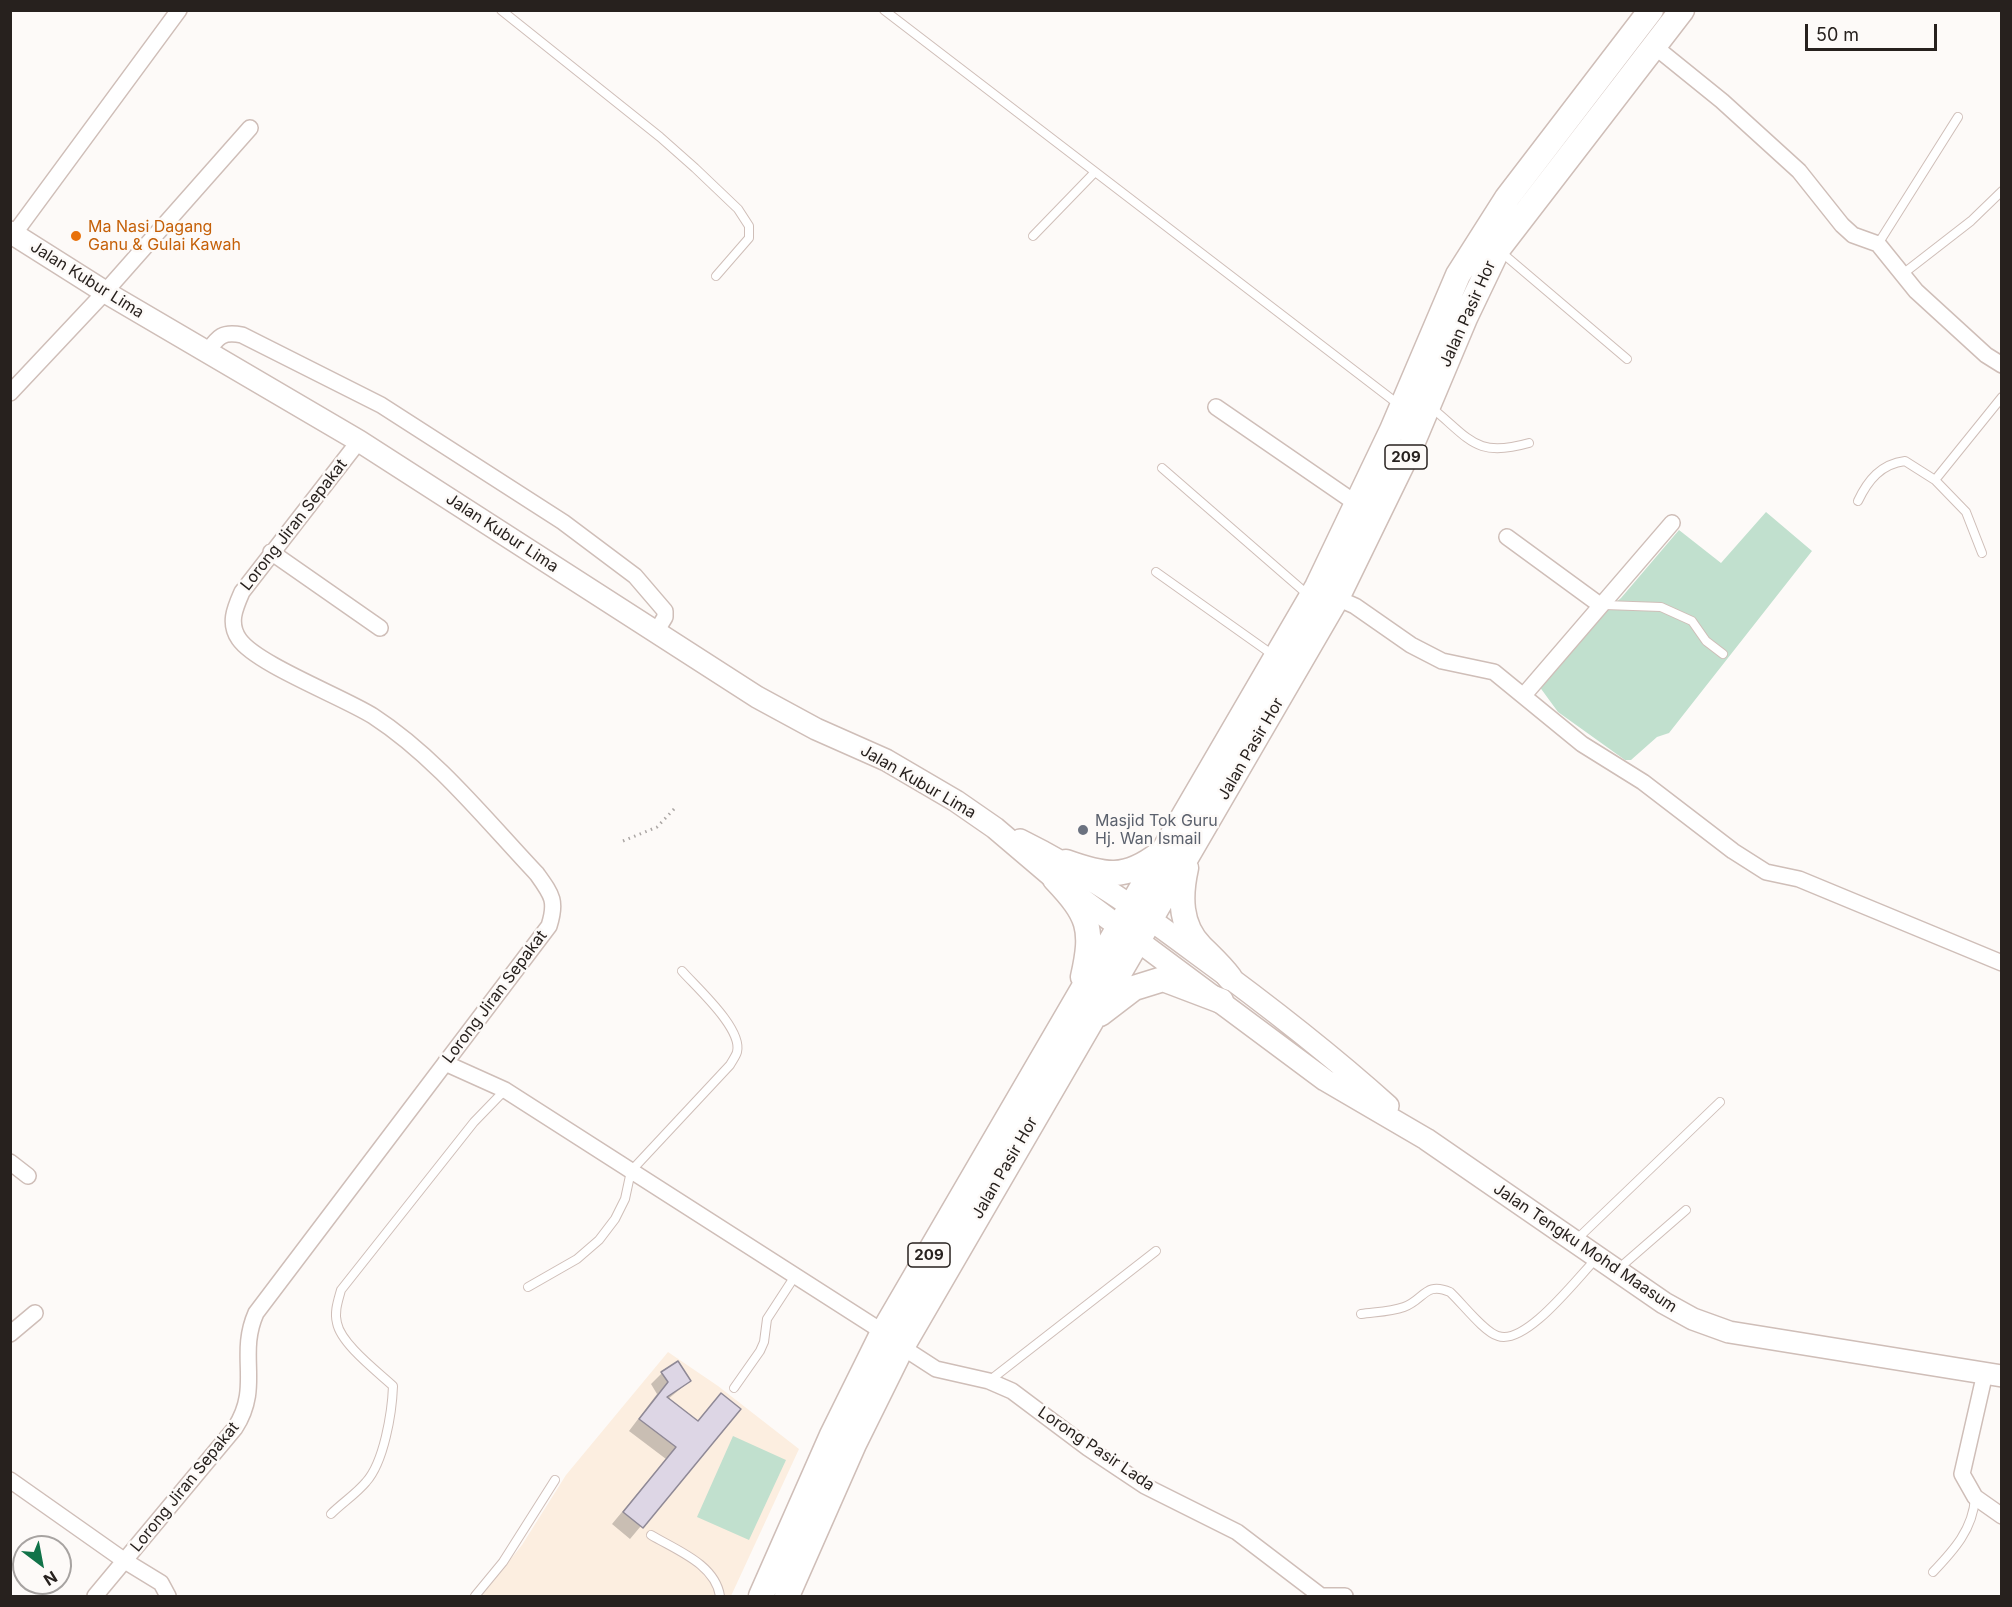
<!DOCTYPE html>
<style>
body{margin:0}
#map{position:relative;width:2012px;height:1607px;overflow:hidden;background:#fdfaf8;font-family:Inter,sans-serif}
canvas{display:block}
.frame{position:absolute;inset:0;border:12px solid #27211e;pointer-events:none}
.north{position:absolute;left:12px;top:1535px;width:60px;height:60px;box-sizing:border-box;background:#fdfaf8;border:2px solid #a7a3a1;border-radius:50%;rotate:148deg;font-size:16px;font-weight:700;line-height:24px;text-align:center;color:#27211e}
.north::after{content:'';display:block;margin:auto;width:21px;height:27px;background:#117349;clip-path:polygon(50% 0,100% 100%,50% 72%,0 100%)}
.scale{position:absolute;left:1805px;top:24px;width:132px;height:27px;box-sizing:border-box;border:3px solid #27211e;border-top:0;padding-left:8px;font-size:18px;line-height:21px;white-space:nowrap;color:#27211e;-webkit-text-stroke:4px #fdfaf8;paint-order:stroke}
</style>
<div id="map">
<canvas width="2012" height="1607"></canvas>
<div class="frame"></div>
<div class="north">N</div>
<div class="scale">50 m</div>
</div>
<script>
const g = document.querySelector('canvas').getContext('2d');
g.lineJoin = 'round';
function fillPath(path, color) { g.fillStyle = color; g.fill(path, 'evenodd'); }
function stroke(path, color, width, dash) { g.strokeStyle = color; g.lineWidth = width; g.lineCap = dash ? 'butt' : 'round'; g.setLineDash(dash || []); g.stroke(path); }
function label(font, color, halo, rows, align = 'center') {
  g.font = font + ' Inter,sans-serif'; g.lineWidth = 5; g.setLineDash([]); g.textBaseline = 'middle'; g.strokeStyle = halo; g.fillStyle = color; for (const [text, x, y, turn = 0] of rows) {
    g.save(); g.translate(x, y); g.rotate((+turn || 0) * Math.PI / 180); g.textAlign = isNaN(turn) ? turn : align; if (halo) g.strokeText(text, 0, 0); g.fillText(text, 0, 0); g.restore();
  }
}
const education = new Path2D(`
 M668,1352l50,34 81,63 -68,147h-250l41,-51 44,-70z`);
const green = new Path2D(`
 M1766,512l46,39 -143,182 -12,4 -26,23h-6l-67,-48 -19,-26 46,-57 36,-31 58,-68 42,33z
 M733,1436l53,24 -37,80 -52,-23z`);
const shadow = new Path2D(`
 M662,1373l28,8 -22,18 29,23 24,-27 18,14 -109,130 -18,-15 54,-65 -37,-28 28,-37 -6,-10z`);
const building = new Path2D(`
 M678,1361l13,20 -24,16 31,24 23,-28 20,16 -98,119 -20,-16 53,-65 -37,-28 29,-37 -7,-10z`);
const path = new Path2D(`
 M623,841l34,-14 19,-20`);
const service = new Path2D(`
 M501,10l159,127 35,31 43,41 11,17v12l-33,38
 M884,10l514,394
 M1033,236l62,-64
 M1878,244l80,-127
 M1501,252l126,107
 M1904,273l67,-52 31,-30
 M1432,408c39,32 44,50 97,35
 M1162,468l145,126
 M1858,501c10,-21 23,-37 47,-40l30,19
 M1982,553l-16,-41 -31,-32 67,-83
 M1156,572l117,83
 M1605,605l56,2 31,14 14,20 17,13
 M1576,1240l144,-138
 M1617,1270l69,-60
 M528,1287l49,-28 22,-19 16,-21 10,-20 6,-28 99,-106c2,-4 6,-9 7,-13 6,-23 -40,-64 -55,-81
 M1361,1314c13,-2 29,-2 43,-7 20,-7 21,-26 46,-15 12,11 34,40 48,44 28,10 79,-58 98,-77
 M989,1381l167,-130
 M734,1388l26,-37 4,-9 3,-23 28,-43
 M331,1514c11,-11 25,-20 35,-32 18,-20 26,-69 27,-96 -15,-14 -52,-42 -56,-63 -3,-11 1,-22 4,-33l133,-168 31,-32
 M651,1535c25,15 64,29 69,61
 M1933,1572c21,-22 40,-43 42,-74
 M475,1596l28,-34 52,-82`);
const minor = new Path2D(`
 M1654,46l68,55 77,70 43,54 11,10 25,9 38,47 70,64 16,10
 M14,234l165,-224
 M207,352c11,-15 15,-21 35,-17l139,70 182,117 72,54 30,35v6l-9,15
 M10,393l95,-101 145,-164
 M1216,407l141,97
 M1507,537l93,68
 M271,552l109,76
 M1337,598l18,8 56,39 31,16 52,11 88,72 61,38 90,69 33,21 33,7 203,84
 M1524,695l148,-172
 M445,1063l60,27 378,242
 M10,1162l18,14
 M10,1334l25,-21
 M902,1347l34,22 53,12 23,10 76,57 57,38 92,46 84,64h24
 M1985,1373l-23,101 13,23 27,19
 M10,1480l115,81 36,22 7,13
 M95,1596l140,-168c27,-42 2,-72 21,-115l293,-387c8,-25 3,-31 -12,-52 -51,-54 -101,-117 -164,-158 -30,-19 -117,-52 -134,-77 -11,-16 -4,-31 3,-47l117,-151`);
const secondary = new Path2D(`
 M10,232l95,60 254,149 398,256 59,32 70,31 70,41 39,27 60,51 270,201 101,59 238,164 29,16 36,13 273,44
 M1020,840c63,31 120,71 176,113 66,48 131,98 192,153`);
const primary = new Path2D(`
 M1066,862c39,14 59,18 93,-8
 M1186,868c-6,27 -7,57 15,79 10,10 20,19 29,31
 M1055,879c34,36 39,49 28,98
 M1100,1014l34,-26 29,-9 58,22
 M761,1596l71,-161 51,-103 434,-745 75,-157 66,-155 49,-77 144,-188
 M787,1596l67,-152 48,-97 435,-749 75,-154 53,-126 33,-69 184,-239`);
const markers = [
 [76,236,6,"#e8710a"],
 [1083,830,6,"#6b7280"]
];
const shields = [
 [1406,457,42],
 [929,1255,42]
];
const shieldNames = [
 ["209",1406,457],
 ["209",929,1255]
];
const foodNames = [
 ["Ma Nasi Dagang",88,227],
 ["Ganu & Gulai Kawah",88,245]
];
const streetNames = [
 ["Jalan Kubur Lima",87,280,32],
 ["Jalan Pasir Hor",1468,314,-66],
 ["Lorong Jiran Sepakat",294,525,-52],
 ["Jalan Kubur Lima",502,533,33],
 ["Jalan Pasir Hor",1251,749,-60],
 ["Jalan Kubur Lima",918,782,30],
 ["Lorong Jiran Sepakat",495,997,-53],
 ["Jalan Pasir Hor",1005,1168,-60],
 ["Jalan Tengku Mohd Maasum",1585,1248,34],
 ["Lorong Pasir Lada",1096,1449,34],
 ["Lorong Jiran Sepakat",185,1487,-51]
];
const worshipNames = [
 ["Masjid Tok Guru",1095,821],
 ["Hj. Wan Ismail",1095,839]
];
fillPath(education, '#fceee0');
fillPath(green, '#c1e0ce');
fillPath(shadow, '#0003');
fillPath(building, '#ddd6e5');
stroke(building, '#8f8996', 1.5);
stroke(service, '#cfbeb8', 10);
stroke(minor, '#cfbeb8', 18);
stroke(secondary, '#cfbeb8', 24);
stroke(primary, '#cfbeb8', 27);
stroke(path, '#aba6a4', 3, [1.5, 4.5]);
stroke(service, '#fff', 8);
stroke(minor, '#fff', 15);
stroke(secondary, '#fff', 21);
stroke(primary, '#fff', 24);
for (const [x, y, r, color] of markers) { const dot = new Path2D(); dot.arc(x, y, r, 0, 2 * Math.PI); g.fillStyle = color; g.fill(dot); stroke(dot, '#fdfaf8', 2); }
for (const [x, y, w] of shields) { const box = new Path2D(); box.roundRect(x - w / 2, y - 12, w, 24, 4.5); g.fillStyle = '#fdfaf8'; g.fill(box); stroke(box, '#27211e', 1.5); }
label('bold 15px', '#27211e', null, shieldNames);
label('16px', '#c56008', '#fdfaf8', foodNames, 'left');
label('16px', '#27211e', '#fdfaf8', streetNames);
label('16px', '#5b616d', '#fdfaf8', worshipNames, 'left');
</script>
